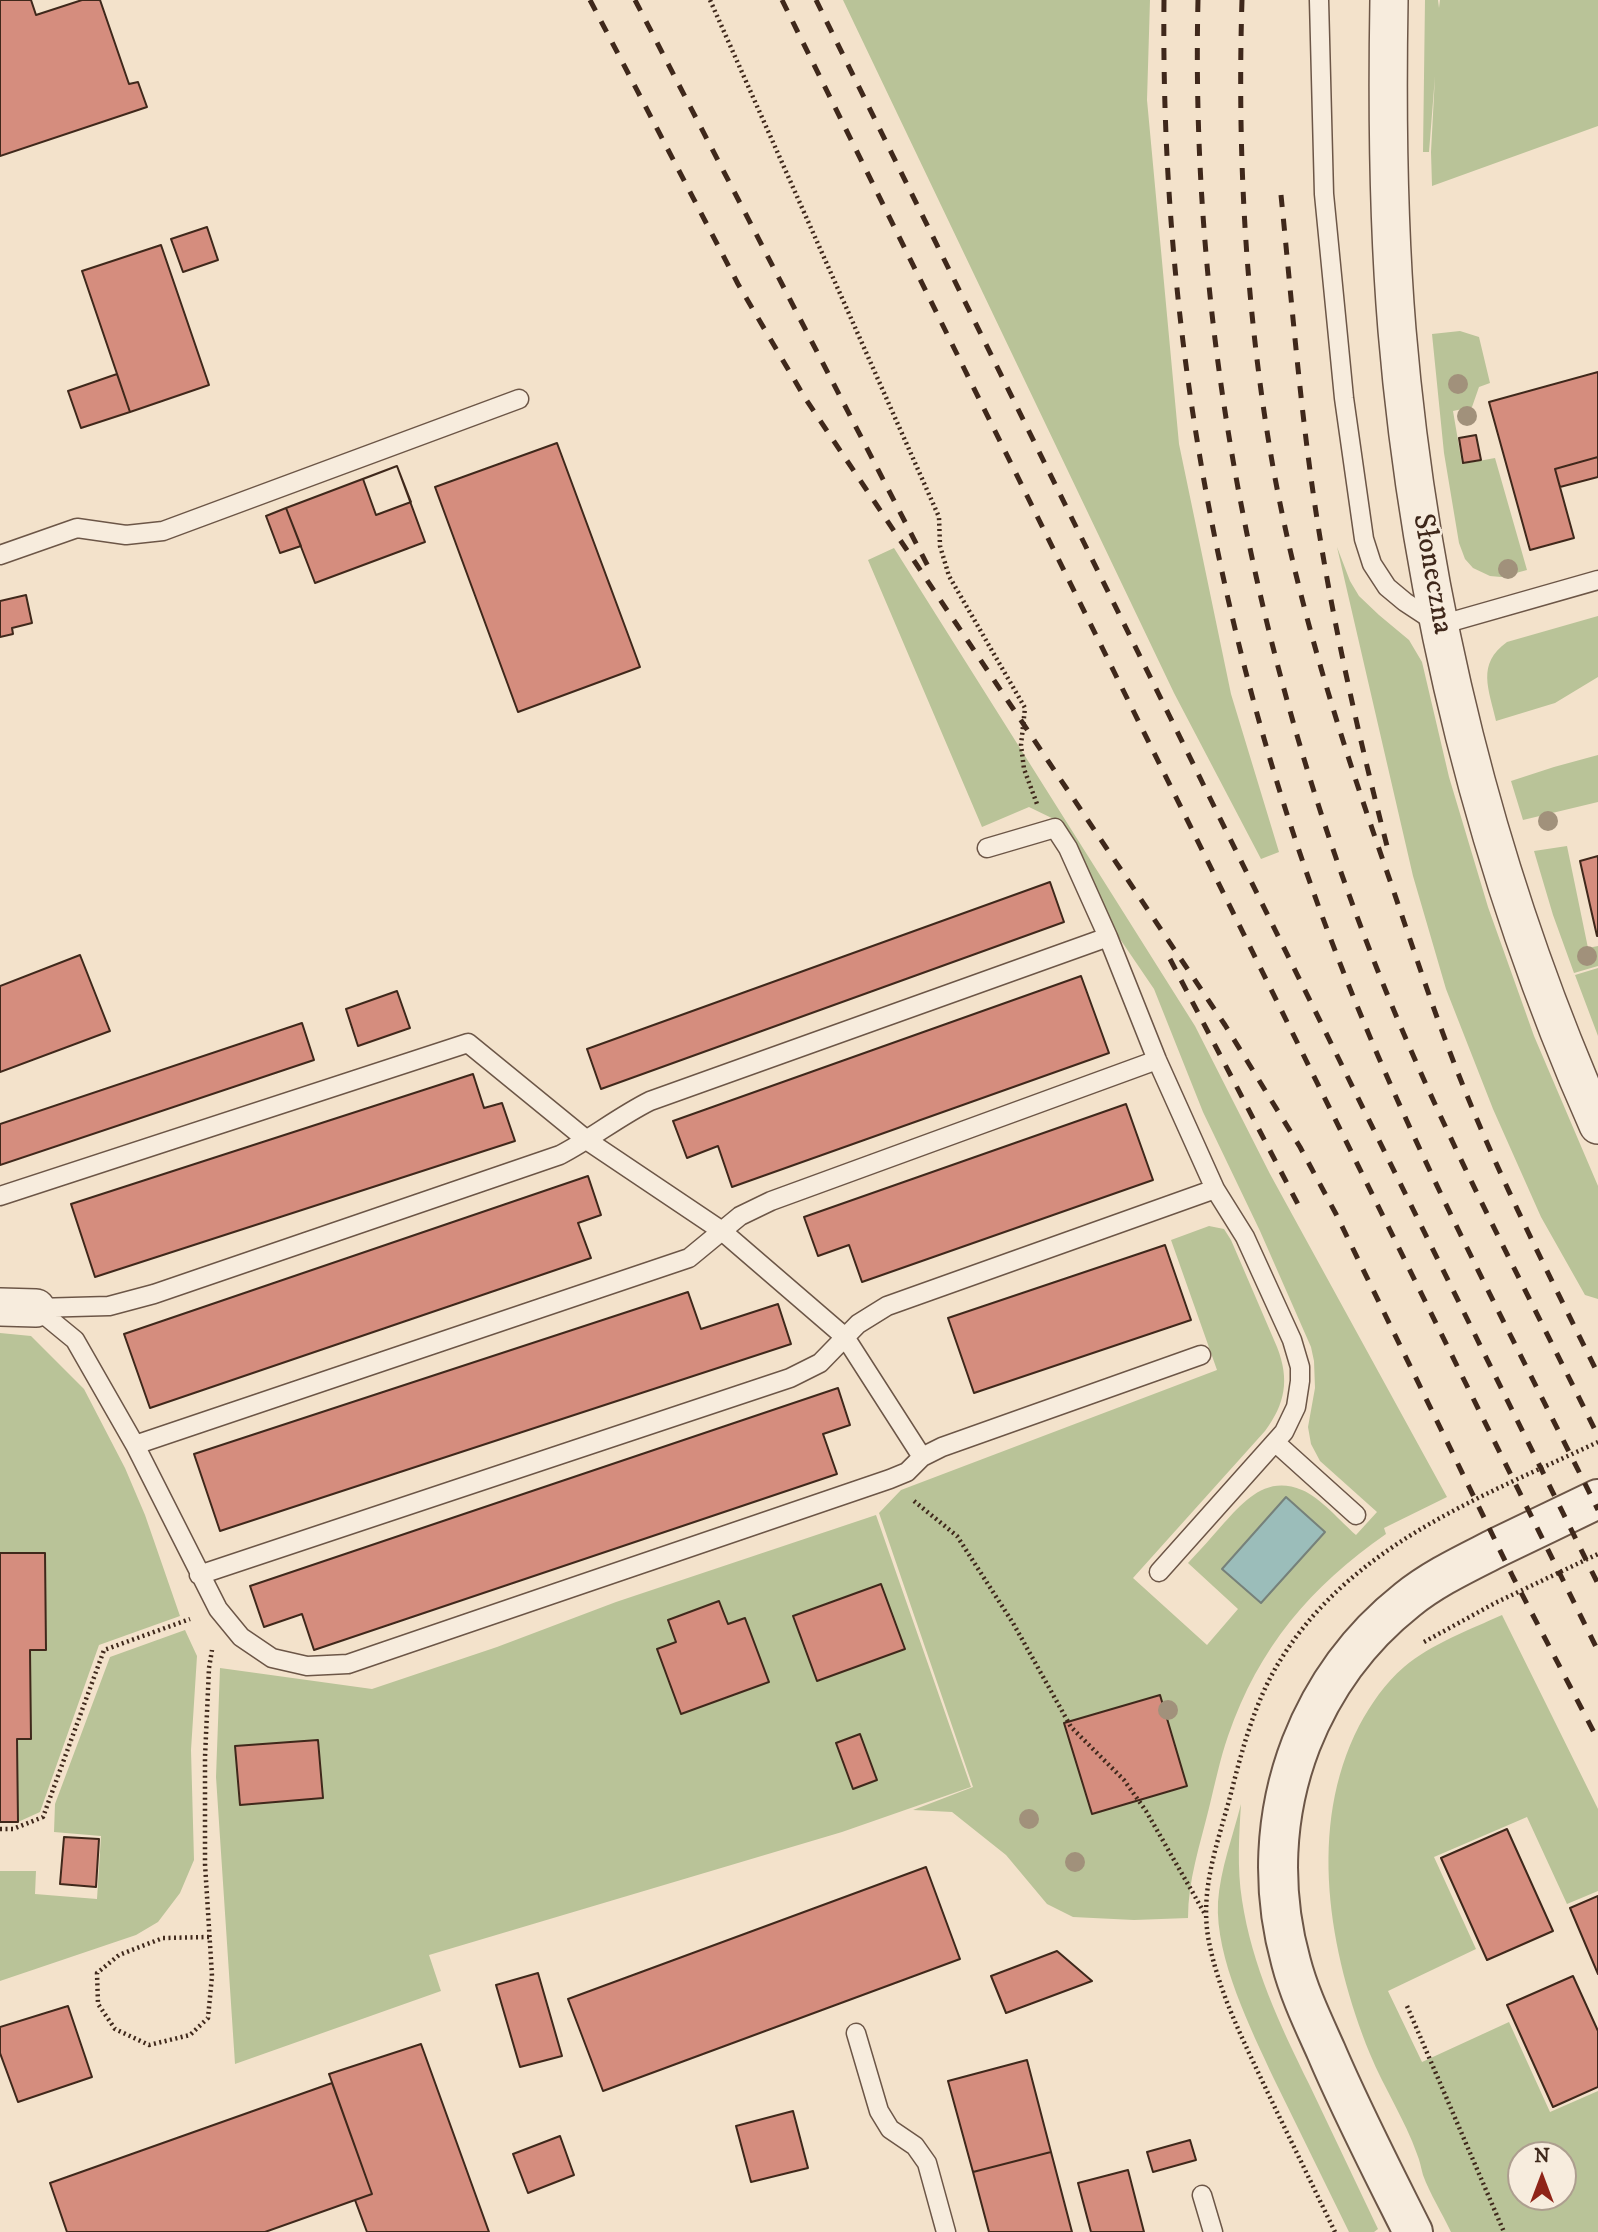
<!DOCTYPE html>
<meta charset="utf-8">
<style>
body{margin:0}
#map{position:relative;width:1598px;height:2232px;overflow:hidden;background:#f3e2cb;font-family:"IM FELL DW Pica",serif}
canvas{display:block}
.north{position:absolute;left:1507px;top:2141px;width:70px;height:70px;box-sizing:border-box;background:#f7ecdd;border:2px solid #ad9e8f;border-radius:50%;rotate:0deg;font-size:19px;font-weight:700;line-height:28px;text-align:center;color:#3f281b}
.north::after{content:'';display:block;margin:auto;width:24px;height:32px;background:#8f2418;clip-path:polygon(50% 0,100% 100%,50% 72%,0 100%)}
</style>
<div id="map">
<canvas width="1598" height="2232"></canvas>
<div class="north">N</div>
</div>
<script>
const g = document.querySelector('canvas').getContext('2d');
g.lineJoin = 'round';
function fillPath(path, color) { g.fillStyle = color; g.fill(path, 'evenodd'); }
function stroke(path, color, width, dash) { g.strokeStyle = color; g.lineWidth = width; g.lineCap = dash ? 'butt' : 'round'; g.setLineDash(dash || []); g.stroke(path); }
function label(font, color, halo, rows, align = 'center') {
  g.font = font + ' "IM FELL DW Pica",serif'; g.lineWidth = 5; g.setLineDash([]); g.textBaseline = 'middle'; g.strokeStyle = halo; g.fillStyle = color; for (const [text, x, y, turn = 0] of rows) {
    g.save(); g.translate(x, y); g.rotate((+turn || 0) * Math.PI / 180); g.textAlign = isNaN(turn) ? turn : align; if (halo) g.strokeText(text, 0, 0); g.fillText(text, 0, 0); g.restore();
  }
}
const green = new Path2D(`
 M843,0h307l-3,100 32,344 52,250 48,158 -18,7 -87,-166z
 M1425,0h13l1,8 1,-8h158v126l-166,60 -1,-34 4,-76 -6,76h-6z
 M1460,331l19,6 11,46 -11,4 -7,20 -19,4 9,53 33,-6 32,112 -26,7 -11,-1 -17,-8 -8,-9 -6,-16 -15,-90 -12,-119z
 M1337,547l13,34 9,15 20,19 30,25 13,22 27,115 39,130 46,129 64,150v113l-13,-4 -44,-78 -48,-108 -47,-120 -33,-113z
 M894,548l301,478 75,148 177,323 -63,31 2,6c-76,53 -127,113 -158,202 -8,23 -13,48 -19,72 -9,37 -21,72 -21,110l-54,2 -61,-3 -26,-13 -41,-49 -54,-43 -39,-2 60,-23 -94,-274 22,-23 316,-120 -46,-130 38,-14 15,3 7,11 46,107c13,33 8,57 -12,84l-132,147 74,67 31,-36 -50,-46c12,-13 24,-26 36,-40 21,-23 43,-48 78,-33 18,7 39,32 54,45l21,-23 -57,-51 -9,-17 -3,-17 7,-39 -1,-27 -3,-14 -51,-116 -57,-119 -49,-123 -53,-78 -39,-88 -33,-16 -47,20 -114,-267z
 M1598,616v61l-43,26 -59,18c-7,-32 -20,-57 11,-79z
 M1598,755v47l-75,18 -12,-39 43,-14z
 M1567,846l21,102 10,-2v20l-24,7 -21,-58 -19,-64z
 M1598,968v68l-23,-61z
 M0,1333l31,3 53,53 41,79 20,47 35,101 -81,29 -59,167 -22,10 -1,-83 14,-1 -1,-88 16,-1 -1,-95 -45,-1z
 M876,1515l95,272 -129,45 -413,123 12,36 -206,73 -19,-287 4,-109 152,21 125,-42 119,-45z
 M1502,1615l96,194v82l-31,13 -40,-87 -93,40 42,92 -88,42 34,71 87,-40 41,90 48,-21v141h-147c-9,-19 -21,-38 -28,-57 -2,-7 -3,-14 -6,-21 -12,-34 -33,-66 -47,-100 -41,-102 -63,-227 -11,-328 12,-22 26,-43 45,-59 27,-23 65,-37 98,-52zM1563,2155v42h-42v-42z
 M185,1630l12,26 -6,94 3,110 -14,33 -22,29 -22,13 -136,46v-110h36l-1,23 62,5 4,-63 -47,-4 1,-28 55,-147z
 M1241,1804c-2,32 -4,64 1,96 10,66 38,125 67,184 23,48 46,97 69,145l-4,3h-25c-25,-51 -50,-102 -75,-153 -23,-50 -59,-121 -56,-177 2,-32 15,-66 23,-98z`);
const water = new Path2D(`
 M1286,1497l39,35 -64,71 -39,-34z`);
const building = new Path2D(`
 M0,0h31l5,15 46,-15h18l29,84 9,-2 9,25 -147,49z
 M207,227l11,33 -35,12 -12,-33z
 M161,245l48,140 -79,27 -48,-141z
 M1598,372v85l-43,12 19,69 -44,12 -41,-148z
 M117,374l13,38 -49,16 -13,-37z
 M1476,435l5,25 -18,3 -4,-25z
 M557,443l83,224 -122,45 -83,-225z
 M1598,457v20l-38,10 -5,-18z
 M397,466l28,76 -110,41 -29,-75z
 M397,466l14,36 -35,13 -13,-36z
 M286,508l15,38 -21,7 -14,-37z
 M26,595l6,28 -20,5 1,6 -13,3v-36z
 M1598,856v80h-1l-17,-75z
 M1050,882l14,40 -463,167 -14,-40z
 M80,955l30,76 -110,41v-86z
 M1081,976l28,77 -377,134 -14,-41 -31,12 -14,-37z
 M397,991l13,37 -52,18 -12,-37z
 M302,1023l12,37 -314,105v-41z
 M473,1074l11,34 18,-5 13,38 -420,136 -24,-73z
 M1126,1104l27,76 -291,102 -13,-37 -31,11 -14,-39z
 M588,1176l13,39 -23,8 13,35 -441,150 -26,-74z
 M1165,1245l26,75 -217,73 -26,-75z
 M688,1292l13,37 77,-25 13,40 -571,187 -26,-77z
 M838,1388l12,37 -27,9 14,40 -523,176 -12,-36 -38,13 -14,-41z
 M0,1553h45l1,97h-16l1,89h-14l1,83h-18z
 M881,1584l24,65 -88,32 -24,-65z
 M719,1601l9,23 17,-6 24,64 -88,32 -24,-65 19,-7 -8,-22z
 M1160,1695l27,91 -95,28 -28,-91z
 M860,1734l17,46 -24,9 -17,-46z
 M318,1740l5,58 -83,7 -5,-59z
 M1507,1829l46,102 -66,29 -46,-102z
 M64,1837l35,2 -3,48 -36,-3z
 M926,1867l34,92 -357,132 -35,-92z
 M1598,1896v78l-28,-66z
 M1057,1951l35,30 -86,32 -15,-37z
 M538,1973l24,83 -42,11 -24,-82z
 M1573,1976l25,55v56l-45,20 -46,-102z
 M68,2006l24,71 -74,25 -18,-49v-26z
 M421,2044l68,188h-122l-12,-32 17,-6 -43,-120z
 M1027,2060l24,92 -78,20 -25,-91z
 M332,2083l40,111 -107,38h-198l-17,-49z
 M793,2111l15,57 -57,14 -15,-56z
 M560,2136l14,39 -46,18 -15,-39z
 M1190,2140l6,20 -43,12 -6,-20z
 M1051,2152l21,80h-83l-16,-60z
 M1128,2170l16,62h-53l-13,-49z`);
const path = new Path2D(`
 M710,0l229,517 1,29 9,30 76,132 -4,37 3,24 13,35
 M914,1501l43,35 56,87 58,104 53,53 22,31 59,103
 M1424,1642l71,-39 103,-49
 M0,1829h13l30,-12 61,-167 86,-31
 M209,1937l-46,1 -44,17 -22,18 1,31 17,25 34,16 41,-10 18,-17 4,-42 -7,-112v-107l4,-89 3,-18
 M1407,2006l97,226
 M1335,2232c-23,-48 -46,-95 -69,-143 -22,-47 -47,-96 -57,-147 -10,-50 8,-97 21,-145 12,-47 25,-97 51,-138 72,-115 200,-162 317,-217`);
const service = new Path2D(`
 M1319,0l5,194 20,204 20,141 8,25 15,23 18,15 35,23 158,-45
 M0,555l77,-27 49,7 37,-4 356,-132
 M987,848l68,-20 13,20 40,89 49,123 58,129 30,48 47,103 8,27v14l-4,26 -12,25 -125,140
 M0,1196l468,-153 120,98 134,90 123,106 77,120
 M36,1308l39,32 60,105 83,164 23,28 31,21 35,8 41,-2 35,-12 507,-173 17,-7 15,-15 20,-10 259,-92
 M36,1308l73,-2 45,-12 406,-139c31,-16 58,-38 90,-54l458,-164
 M1276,1443l80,72
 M135,1445l554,-187 51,-42 31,-15 386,-141
 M199,1575l591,-197 30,-15 38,-39 29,-18 328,-117
 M856,2033l23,78 11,18 25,17 12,17 19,69
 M1202,2195l11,37`);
const minor = new Path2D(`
 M1389,0c-2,110 -1,221 8,330 23,273 90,545 201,795
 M0,1307l36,1`);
const tertiary = new Path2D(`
 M1413,2232c-30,-60 -61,-120 -87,-181 -13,-29 -27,-58 -35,-89 -20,-72 -17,-148 10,-218 22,-56 58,-106 106,-144 27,-22 60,-37 91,-53 33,-16 67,-32 100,-48`);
const rail = new Path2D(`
 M590,0l148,284 67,114 420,627 75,122 36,67 177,363 85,163
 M635,0l297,574
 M782,0l816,1651
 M816,0l782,1584
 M1164,0c-4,347 63,692 196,1013 69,168 157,333 238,497
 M1198,0c-8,326 56,653 174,956 64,165 148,322 226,480
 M1242,0c-5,156 4,314 31,467 25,138 67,270 113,402 26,75 50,151 80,224 39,96 86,188 132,281
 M1281,195c10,99 18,199 32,297 17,119 44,238 74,354
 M1170,959l132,253`);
const trees = [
 [1458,384],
 [1467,416],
 [1508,569],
 [1548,821],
 [1587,956],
 [1168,1710],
 [1029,1819],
 [1075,1862]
];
const streetNames = [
 ["Słoneczna",1431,574,80]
];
fillPath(green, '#b9c398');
fillPath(water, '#9bbdba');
stroke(water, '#76817a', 2);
fillPath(building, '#d58d7e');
stroke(building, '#3f281b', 2);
stroke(service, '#6c5647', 21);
stroke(minor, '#6c5647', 40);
stroke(tertiary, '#6c5647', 42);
stroke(path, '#3f281b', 4.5, [2, 3.5]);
stroke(service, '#f7ecdd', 18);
stroke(minor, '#f7ecdd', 37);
stroke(tertiary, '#f7ecdd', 38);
stroke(rail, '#3f281b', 5, [12, 12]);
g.fillStyle = '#a1917b';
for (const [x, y] of trees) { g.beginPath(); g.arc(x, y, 10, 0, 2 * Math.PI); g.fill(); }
label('30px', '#3f281b', '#f7ecdd', streetNames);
</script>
